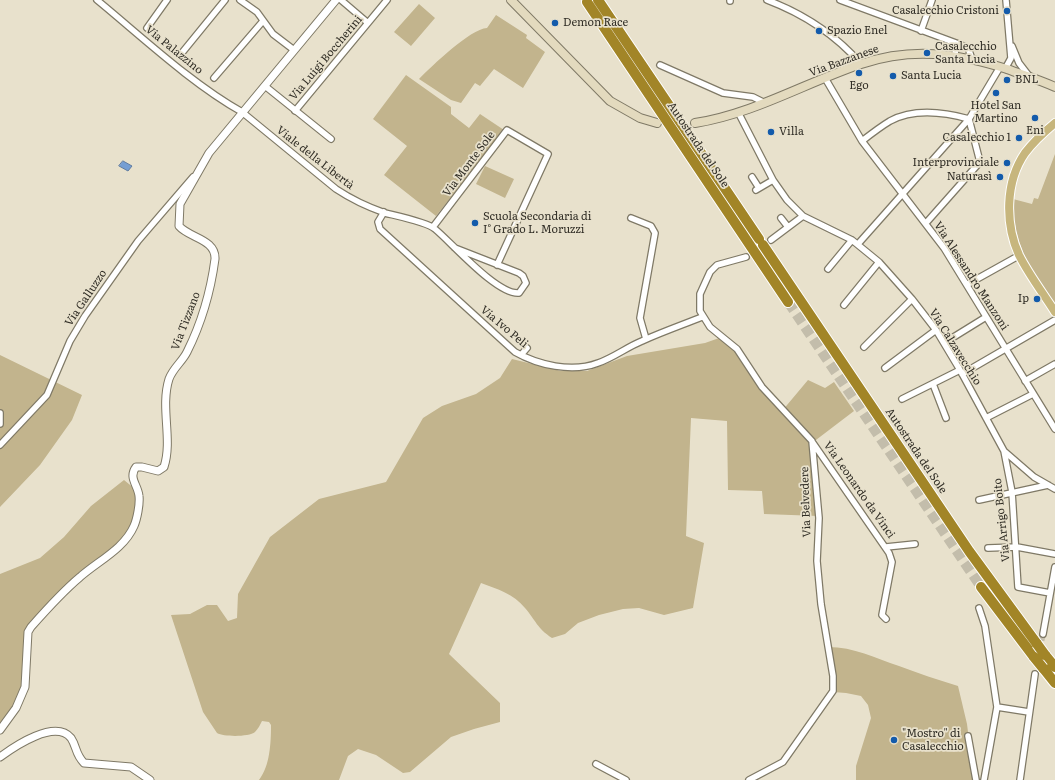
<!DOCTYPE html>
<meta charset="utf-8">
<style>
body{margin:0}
canvas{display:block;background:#e8e1cc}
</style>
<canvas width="1055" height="780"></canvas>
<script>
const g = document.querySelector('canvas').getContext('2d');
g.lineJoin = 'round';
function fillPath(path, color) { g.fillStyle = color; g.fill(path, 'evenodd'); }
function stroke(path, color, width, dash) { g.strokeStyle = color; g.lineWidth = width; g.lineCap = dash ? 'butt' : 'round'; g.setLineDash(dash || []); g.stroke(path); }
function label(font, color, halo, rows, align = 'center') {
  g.font = font + ' Literata,serif'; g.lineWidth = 3.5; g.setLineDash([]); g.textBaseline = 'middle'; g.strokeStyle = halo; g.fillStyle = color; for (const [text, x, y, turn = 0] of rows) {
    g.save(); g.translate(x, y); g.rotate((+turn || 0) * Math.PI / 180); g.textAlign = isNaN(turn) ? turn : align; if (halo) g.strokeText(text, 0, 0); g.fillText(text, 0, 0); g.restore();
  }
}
const green = new Path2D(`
 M419,4l16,14 -24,28 -17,-14z
 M496,15l31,20 -1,3 19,14 -22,36 -29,-19 -14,17 -5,-3 -14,20 -10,-3 -32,-21c13,-13 51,-50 68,-51z
 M406,75l45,32v7l18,14 11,-14 24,16 -68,86 -52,-41 23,-29 -34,-27z
 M1055,154v153c-24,-39 -42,-60 -42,-108l19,5 2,-6 4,1z
 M485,166l29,13 -9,19 -29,-14z
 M722,337l14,11 46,63 26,-31 17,8 9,-6 20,29 -42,32 6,73 -54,-2 -2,-23 -34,-1 -1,-69 -36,-3 -5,118 18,7 -11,65 -29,7 -25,-7 -16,1 -24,6 -21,8 -13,11 -13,4c-15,-10 -16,-17 -27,-30 -11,-14 -28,-19 -44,-25l-32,71 51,49v19l-26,7 -23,8 -41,35 -7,1 -27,-18 -18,-6 -10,7 -9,24h-80c11,-14 12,-37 12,-55l-2,-3 -7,-1c-2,4 -4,8 -7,11 -6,5 -31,5 -38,1l-14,-21 -32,-97 19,-1 17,-9h10l11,16 9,-3 1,-24 32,-57 49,-38 67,-17 37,-64 19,-12 34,-12 24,-16 12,-19 49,12h26l40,-15 78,-13z
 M0,355l82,40 -10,25 -32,45 -40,42z
 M124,480l11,9 3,16 -9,27 -101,98 -2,51 -7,25 -19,24v-156l40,-16 24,-21 27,-31z
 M828,647c26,0 47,11 71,19 19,7 39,14 59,20l9,38 7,56h-118v-14l15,-48 -3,-13 -7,-9 -15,-3 -13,-1z`);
const water = new Path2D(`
 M123,161l9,5 -4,5 -9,-5z`);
const minorTunnel = new Path2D(`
 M1040,649l3,-15`);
const motorwayTunnel = new Path2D(`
 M788,302l193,285`);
const minor = new Path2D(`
 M97,0c45,37 95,84 145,112l94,77c15,10 32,18 49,24 12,3 42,9 50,16 17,14 62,66 84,64l7,-10 -3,-7 -4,-3 -64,-25
 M240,0l17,12 16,22 21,16
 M341,0l27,23
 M767,0c37,14 68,34 94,64
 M840,0l116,43
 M730,1v-1
 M147,28l20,-28
 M921,31l11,-31
 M1012,46l7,17 10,13
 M181,54l44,-54
 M955,55l1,-12 12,5 4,11
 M660,65l63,28 30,4 10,5
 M1005,69l6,-11 -5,-58
 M214,78l49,-57
 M825,78l37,63 82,107 111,181
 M265,86l66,53
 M295,111l92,-111
 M738,112l35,68 14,20 16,16 49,24 27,22 33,37 24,31 24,40 44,81 30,26 21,12
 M862,141c9,-7 18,-14 28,-20 24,-13 54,-9 79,-2
 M752,177l7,11
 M756,190l17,-10
 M384,212l-6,10 2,7 135,123c23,13 57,21 83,11 15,-5 29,-16 44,-22 20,-9 40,-16 60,-24
 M631,218l20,8 4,7 -15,85 6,21
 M781,218l7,9
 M926,223l54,-61 -11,-43
 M433,227l74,-97 41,24 -51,111
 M771,240l32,-24
 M858,244l111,-125 31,-52
 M746,257l-29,8 -7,7 -10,22v17l10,16 27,22 25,38 50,54 7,77 -2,43 4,43 12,72v15l-50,71 -34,18
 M828,269l24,-29
 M968,284l52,-29
 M844,305l35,-43
 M944,343l42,-26
 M864,347l48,-48
 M521,355l6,-7
 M885,368l51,-38
 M962,374l93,-54
 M1025,381l30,-17
 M933,384l13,34
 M902,399l58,-29
 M0,413v11
 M986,418l47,-24
 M813,443l76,110 3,9 -10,53 4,4
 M0,445l47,-50 23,-54 15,-25 53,-75 55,-64
 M1004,451l8,41 6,95 32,6
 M979,500l69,-15
 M886,547l29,-3
 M988,548l29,-1 38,7
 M979,608l6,18 12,81 -13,73
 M1043,634l12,-67
 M997,707l32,5
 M968,736l8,44
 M596,764l30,16
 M1020,780l15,-106`);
const tertiary = new Path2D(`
 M0,730l16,-22 9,-21 3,-55 3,-5c15,-17 31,-35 49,-50 18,-16 44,-28 54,-51 3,-7 6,-22 5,-30 -1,-11 -11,-18 -3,-29h6l16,4 6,-4c9,-28 -4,-59 5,-88 4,-11 13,-17 18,-27 14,-28 24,-63 28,-93 1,-20 -26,-21 -36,-33l1,-22 29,-51 127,-153
 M0,757c15,-11 55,-38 71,-19 6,9 4,16 13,25l47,4 19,13`);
const secondary = new Path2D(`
 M511,0l99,101 30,17 17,5
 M695,123c58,-9 110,-40 166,-59 51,-17 95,-11 146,5 16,6 33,11 48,18`);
const primary = new Path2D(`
 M1055,123c-11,9 -21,18 -30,30 -20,29 -20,71 -6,102 10,20 24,38 36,57`);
const motorway = new Path2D(`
 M598,0l161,239
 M587,2l201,300
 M763,245l206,306 68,93
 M981,587l53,70
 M1045,655l10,12
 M1043,668l12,15`);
const motorwayBridge = new Path2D(`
 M1037,644l8,11
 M1034,657l9,11`);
const markers = [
 [1007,11,4,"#135bab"],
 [555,23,4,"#135bab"],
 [819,31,4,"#135bab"],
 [927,53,4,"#135bab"],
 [859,73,4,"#135bab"],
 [893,76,4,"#135bab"],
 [1007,80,4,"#135bab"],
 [996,93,4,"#135bab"],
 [1035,118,4,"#135bab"],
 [771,132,4,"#135bab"],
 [1019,138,4,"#135bab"],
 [1007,163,4,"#135bab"],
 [1000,177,4,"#135bab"],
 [475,223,4,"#135bab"],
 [1037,299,4,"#135bab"],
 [894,740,4,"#135bab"]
];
const poiNames = [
 ["Casalecchio Cristoni",999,11,"right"],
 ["Demon Race",563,23],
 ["Spazio Enel",827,31],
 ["Casalecchio",935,47],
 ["Santa Lucia",935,60],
 ["Santa Lucia",901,76],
 ["BNL",1015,80],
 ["Ego",859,86,"center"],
 ["Hotel San",996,106,"center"],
 ["Martino",996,119,"center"],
 ["Eni",1035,131,"center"],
 ["Villa",779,132],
 ["Casalecchio 1",1011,138,"right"],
 ["Interprovinciale",999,163,"right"],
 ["Naturasì",992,177,"right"],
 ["Scuola Secondaria di",483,217],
 ["I° Grado L. Moruzzi",483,230],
 ["Ip",1029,299,"right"],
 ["\"Mostro\" di",902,734],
 ["Casalecchio",902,747]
];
const streetNames = [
 ["Via Palazzino",174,50,39],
 ["Via Luigi Boccherini",326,58,-50],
 ["Via Bazzanese",844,61,-20],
 ["Autostrada del Sole",698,145,56],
 ["Viale della Libertà",315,158,38],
 ["Via Monte Sole",469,164,-53],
 ["Via Alessandro Manzoni",971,276,57],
 ["Via Galluzzo",86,298,-56],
 ["Via Tizzano",186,321,-69],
 ["Via Ivo Peli",504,327,40],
 ["Via Calzavecchio",955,347,58],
 ["Autostrada del Sole",916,451,56],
 ["Via Leonardo da Vinci",859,490,55],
 ["Via Belvedere",806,502,-92],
 ["Via Arrigo Boito",1002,520,-96]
];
fillPath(green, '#c2b48d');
fillPath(water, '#759ed3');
stroke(water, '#617c9f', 1);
stroke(minorTunnel, '#c3bdab', 5.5, [5.5, 3]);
stroke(motorwayTunnel, '#c3bdab', 10, [10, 5]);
stroke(minor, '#7f7966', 8);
stroke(tertiary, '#7f7966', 9);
stroke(secondary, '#7f7966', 10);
stroke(primary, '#fff', 10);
stroke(motorway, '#fff', 12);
stroke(minor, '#fff', 5.5);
stroke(tertiary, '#fff', 7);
stroke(secondary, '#e3dabe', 8);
stroke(primary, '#c7b67d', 8);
stroke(motorway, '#a28527', 10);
stroke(motorwayBridge, '#fff', 12, []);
stroke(motorwayBridge, '#a28527', 10);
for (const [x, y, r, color] of markers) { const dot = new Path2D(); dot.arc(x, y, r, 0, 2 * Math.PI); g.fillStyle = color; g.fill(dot); stroke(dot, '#e8e1cc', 1.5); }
label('11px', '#312e26', '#e8e1cc', poiNames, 'left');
label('11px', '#312e26', '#e8e1cc', streetNames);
</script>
